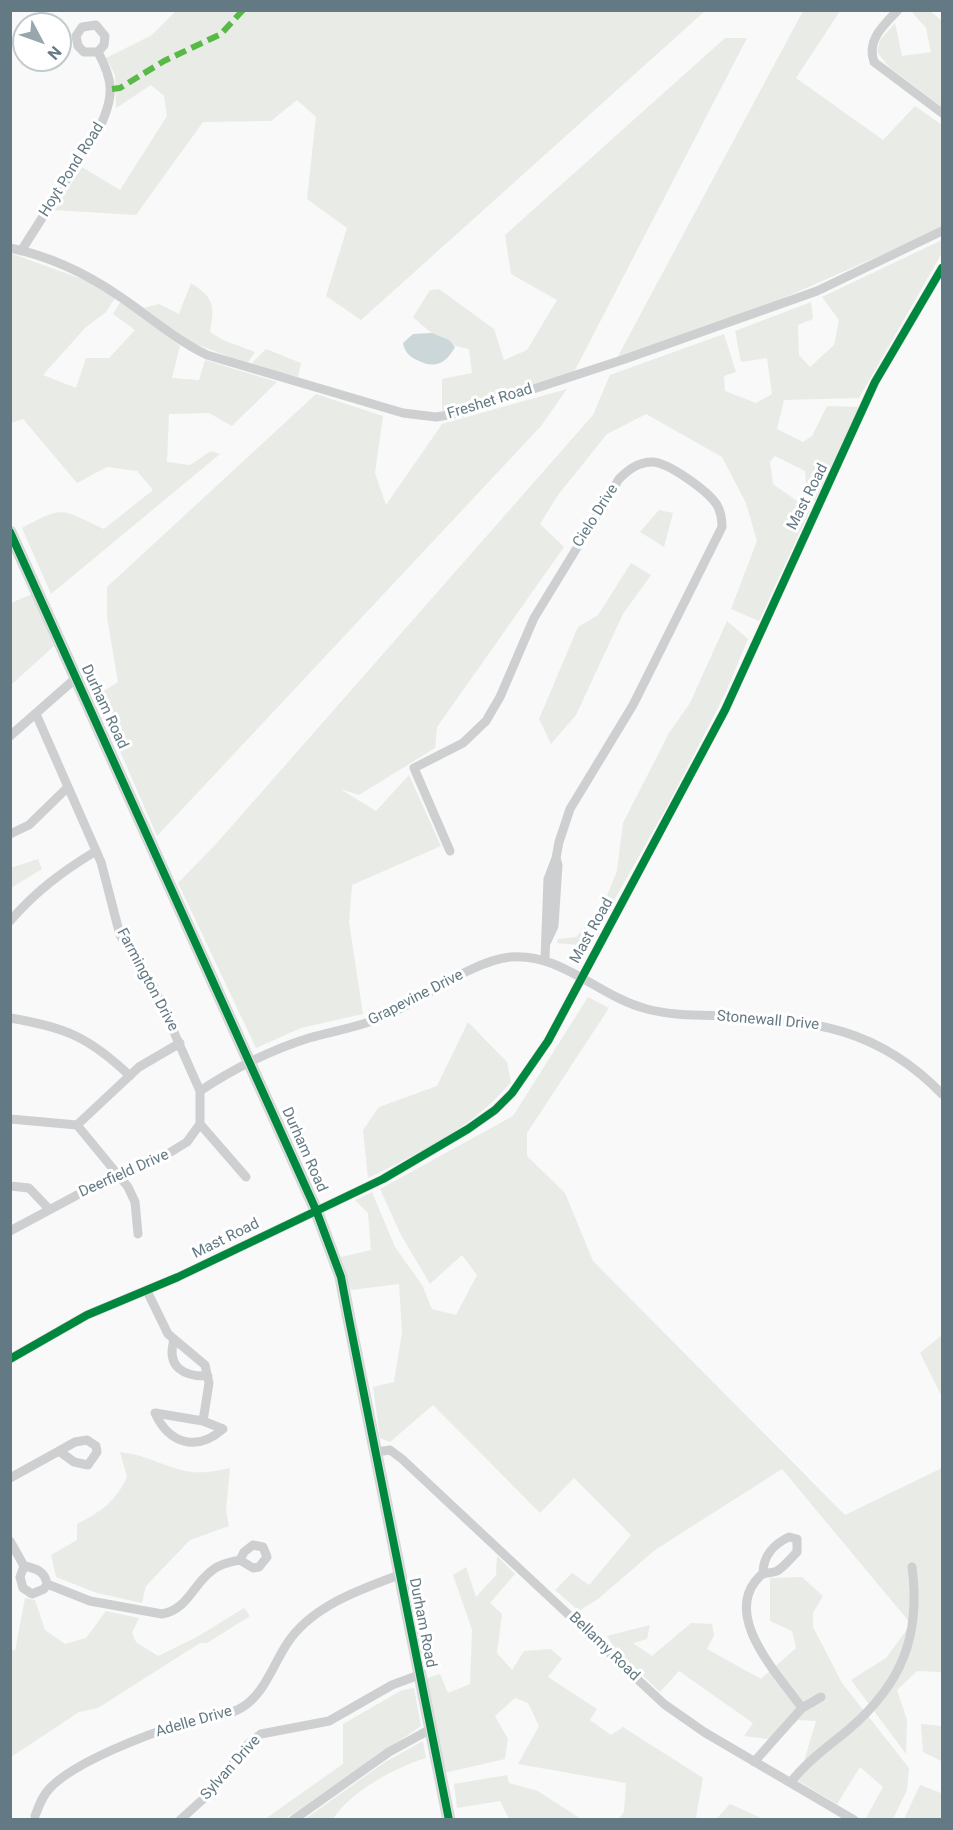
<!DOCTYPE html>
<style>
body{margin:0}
#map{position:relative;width:953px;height:1830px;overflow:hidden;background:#f9f9f9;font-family:Roboto,sans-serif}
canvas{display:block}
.frame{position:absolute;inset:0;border:12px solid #637a85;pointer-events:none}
.north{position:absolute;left:12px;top:12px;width:60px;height:60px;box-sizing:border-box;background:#fff;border:2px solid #c1cace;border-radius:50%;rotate:131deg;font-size:16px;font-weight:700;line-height:24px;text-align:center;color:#637a85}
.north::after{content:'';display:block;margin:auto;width:21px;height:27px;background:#98a6ae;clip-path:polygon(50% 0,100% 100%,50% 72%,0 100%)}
</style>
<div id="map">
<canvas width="953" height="1830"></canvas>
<div class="frame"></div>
<div class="north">N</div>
</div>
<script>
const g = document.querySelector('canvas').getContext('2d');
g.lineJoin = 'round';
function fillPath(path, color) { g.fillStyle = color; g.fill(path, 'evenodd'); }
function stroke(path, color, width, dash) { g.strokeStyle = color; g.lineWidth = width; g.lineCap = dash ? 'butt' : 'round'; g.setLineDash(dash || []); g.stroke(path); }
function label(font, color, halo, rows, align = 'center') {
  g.font = font + ' Roboto,sans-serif'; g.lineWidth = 6; g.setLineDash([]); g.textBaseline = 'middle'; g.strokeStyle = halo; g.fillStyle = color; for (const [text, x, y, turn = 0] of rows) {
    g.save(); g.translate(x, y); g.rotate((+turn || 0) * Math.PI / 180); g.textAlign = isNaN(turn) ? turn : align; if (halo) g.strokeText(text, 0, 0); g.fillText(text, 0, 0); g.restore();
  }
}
const green = new Path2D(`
 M176,11h529l-344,309 -35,-24 21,-68 -40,-29 9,-82 -19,-17 -26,21 -68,1 -67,93 -82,-5 28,-43 38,23 47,-74 -3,-20 -13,-11 -35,23 -1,-33 -9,-17 46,-23z
 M803,11h37l-44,67 87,62 32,-34 27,19v103l-172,76 -153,54z
 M911,11h19l12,10v86l-53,-40 -12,-15 3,-12 15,-17 7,33 29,-4 -5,-24z
 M725,38h22l-173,334 -132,39v-32l30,-6 -3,-24c-21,-3 -40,-17 -56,-32l17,-27 9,-1 55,40 10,31 23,-10 30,-50 -46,-26 -6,-39z
 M942,240v13l-83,145 -75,2 -7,29 26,13 9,-6 15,-30 32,1 -44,94 -8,-8 -2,-22 -30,-15 -5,6 3,22 37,26 -51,111 -28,-12 26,-68 -11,-38 -24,-46 -76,-43 -39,20 -49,61 -18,29 24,23 -127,180 -2,21 -76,47 -19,-6 36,22 33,-36 32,71 -89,39 -3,37 14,92 -62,14 -45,20 -78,-165 38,-39 377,-429 17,-40 114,-41 12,38 -12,4 1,15 31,12 16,-9 -5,-36 -26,4 -6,-31 76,-29 2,17 -15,6 1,30 11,12 24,-22 5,-25 -17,-23z
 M10,253l80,29 26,15 -10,15 -21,16 -42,47 33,13 10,-30h23l26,-28 -22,-16 8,-13 59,45 -8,32 27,2 6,-20 72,22 -45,44 -23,-13 -40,1 -2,48 23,3 21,-14 9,3 -169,140 -29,-66c43,-23 38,-19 82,1l49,-39 -16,-19 -30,-4 -30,16 -54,-64 -12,4z
 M191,283c23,15 24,22 19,49l13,8 32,12 -8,12 -61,-24 -42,-32 15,-4 20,10z
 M266,349l35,14 -3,14 -48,-12z
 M567,389l-26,37 -384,410 -61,-140 22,-14 -11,-65v-30l209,-193 67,22 -8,57 11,32 56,-81z
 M659,510l14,3 -9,34 -24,-15z
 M631,563l20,12 -28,39 -47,101 -25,29 -12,-25 39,-92 20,-12z
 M32,594l22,52 -43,39v-82z
 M727,621l21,18 -22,53 -57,111 -74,131 -17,11 -21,-2 1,-4 18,-2 26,-29 15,-37 6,-48 46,-90 21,-30z
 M38,859l4,10 -31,19v-20z
 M588,997l21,11 -82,125v23l38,37 28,68 252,254 97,-47v204l-25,-1 -20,19 10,30 -1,34 -55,-74 35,-22 25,-34 -129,-155 -127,81 -57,49 -19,12 -24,-21 17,-17 17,12 42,-50 -57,-57 -34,35 -107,-108 -43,37 -10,-4 -7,-51 21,-5 8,-49 -3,-49 -48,6 -10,-33 30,-7 -3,-37 -13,-13 17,-8 23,55 27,38 10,24 24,6 21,-40 -15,-20 -32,29 -29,-49 -21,-46 133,-73z
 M468,1022l39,40 4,20c-38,46 -90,70 -143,96l-5,-48 16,-23 58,-21z
 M942,1335v62l-22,-44z
 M120,1452c47,6 56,30 110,16l-4,43 3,15 -39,14 -44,46 -4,17 -45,-10 -41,-16 -5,-22 26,-15v-16c24,-12 39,-23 50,-47z
 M497,1556l18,18 -25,29 12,11 -5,39 15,17 12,-19 27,-2 11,10 -14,18 49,32 -7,11 21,15 12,-8 80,51 -7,39 4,2h-81l5,-7 2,-29 -108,-19 21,-38 -11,-23 -13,-5 -20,18 13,23 -3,20 -61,14 -19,-94 15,-5 8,19 22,-9 2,-54 -19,-55 13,-8 10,30 20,-22z
 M802,1577l21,19 -10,17v14l29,56 67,85 -2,22 -14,29 -27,-1 17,-31 -23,-20 -23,37 -39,-23 18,-60 -18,-1 -21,20 -33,-4 9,-13 -74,-52 -19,21 -45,-43 -8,-13 43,-11 -3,14 -14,4 19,13 39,-33 21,1 2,11 -7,14 54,30 35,-31 -4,-17 -22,-10v-43z
 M25,1598l10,2 10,30 20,14 21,-6 20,-27 33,7 -7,15 4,9 22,14 39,-19 47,-29 6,8 -43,27h-7l-102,65 -19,4 -68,45v-108l4,2z
 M414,1688l7,38 -136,93h-20l78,-55v-40l59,-34z
 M921,1724l21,2v93h-38l16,-34 21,8v-32l-18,-9z
 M423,1741l3,17c-30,9 -75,33 -93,61h-28l80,-57z
 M507,1775l2,8 29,8 43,28h-72l-9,-18 -43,7 -3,-24z
 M730,1804l33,15h1h-48z`);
const water = new Path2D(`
 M432,333l17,7 6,7c-9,16 -19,22 -36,14 -9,-4 -14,-8 -16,-18l10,-9z`);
const minor = new Path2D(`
 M898,10c-14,15 -32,30 -24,52l68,51
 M10,248c39,8 77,26 109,48 30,20 55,43 88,59l196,58 33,4 24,-4 165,-54 192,-68 125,-60
 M21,251l79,-124c14,-31 14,-45 -2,-75l6,-7 1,-9 -9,-11 -14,2 -6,9 2,10 6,6h14
 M36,714l65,148 19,73 34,52 46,104c33,-22 71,-41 109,-53 27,-8 53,-11 78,-23 36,-16 85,-54 123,-58 51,-5 89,40 137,52 26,7 54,6 81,7 88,5 150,12 214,78
 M10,736l66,-58
 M10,834l19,-9 38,-37
 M450,851l-36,-83 49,-25 23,-22 14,-24 34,-79 85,-139c9,-9 19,-17 33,-17 16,0 56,29 65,43 4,7 5,14 5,22l-89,178 -63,104 -11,33 -3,16 2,7 -4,61 -7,15
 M10,921c26,-30 53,-50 86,-70
 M545,959l3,-80 8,-21
 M10,1018c55,9 79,19 120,58
 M10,1119l67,6
 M200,1124l46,53
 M77,1125l62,-58 41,-24
 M77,1125l51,62 7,15 3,32
 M10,1186l19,2 20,21
 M10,1231l97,-52 54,-21 26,-16 13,-18v-33
 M147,1291l21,43 37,31 4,18 -6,38 -48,-8c14,31 42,39 68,16l-20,-8
 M174,1340c-8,27 10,37 34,36
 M10,1359l77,-44 91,-38 205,-98 85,-50 27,-19 17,-17 36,-52 177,-331 150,-328 67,-114
 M87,1440l9,6 1,6 -9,13 -14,-3 -15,-11 16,-9z
 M376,1452l14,-2 12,9 262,245 40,28 150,88
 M10,1478l49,-27
 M10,1541l14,25 -4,11 3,11 9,6 12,-5 3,-5c-2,-13 -12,-16 -23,-18
 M253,1545l10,2 4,10 -8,10 -6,1 -13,-8 4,-8z
 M763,1573c0,-17 11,-29 26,-36l8,2v13c-6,6 -13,15 -20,19 -6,3 -12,0 -17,5 -40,39 18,98 42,132
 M47,1584l43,17 72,13c27,-5 31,-31 52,-45 8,-6 17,-7 26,-9
 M754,1762l48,-54 19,-11
 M791,1782c15,-20 38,-36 57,-52 54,-46 73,-94 64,-163
 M35,1816c4,-10 7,-20 15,-28 26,-27 98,-54 134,-65 19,-5 41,-6 57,-15 25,-14 33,-48 50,-70 25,-33 70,-49 108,-63
 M180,1820l31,-28 38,-49 12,-9 68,-13 63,-36 27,-10
 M293,1820l96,-68 40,-22`);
const major = new Path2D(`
 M10,532l306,678 25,67 8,42 100,501`);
const quiet = new Path2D(`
 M112,89l8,-1 44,-27 57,-27 22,-24`);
const cycleway = new Path2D(`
 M10,532l306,678 25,67 8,42 100,501
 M10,1359l77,-44 91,-38 205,-98 85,-50 27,-19 17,-17 36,-52 177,-331 150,-328 67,-114`);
const streetNames = [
 ["Hoyt Pond Road",72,170,-58],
 ["Freshet Road",490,402,-17],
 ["Mast Road",808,497,-63],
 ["Cielo Drive",596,516,-58],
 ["Durham Road",104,707,65],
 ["Mast Road",592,931,-61],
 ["Farmington Drive",147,980,62],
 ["Grapevine Drive",416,998,-27],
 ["Stonewall Drive",768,1021,5],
 ["Durham Road",304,1150,66],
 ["Deerfield Drive",124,1174,-24],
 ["Mast Road",226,1239,-26],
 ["Durham Road",422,1623,79],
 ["Bellamy Road",604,1647,44],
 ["Adelle Drive",194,1722,-16],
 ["Sylvan Drive",231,1768,-48]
];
fillPath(green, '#e8ebe6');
fillPath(water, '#ccd7d9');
stroke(major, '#d5d6d7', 13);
stroke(minor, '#cecfd0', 9);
stroke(major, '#e1e2e2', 10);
stroke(quiet, '#58b947', 6, [12, 6]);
stroke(cycleway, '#00873e', 8);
label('15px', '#637a85', '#fff', streetNames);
</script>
